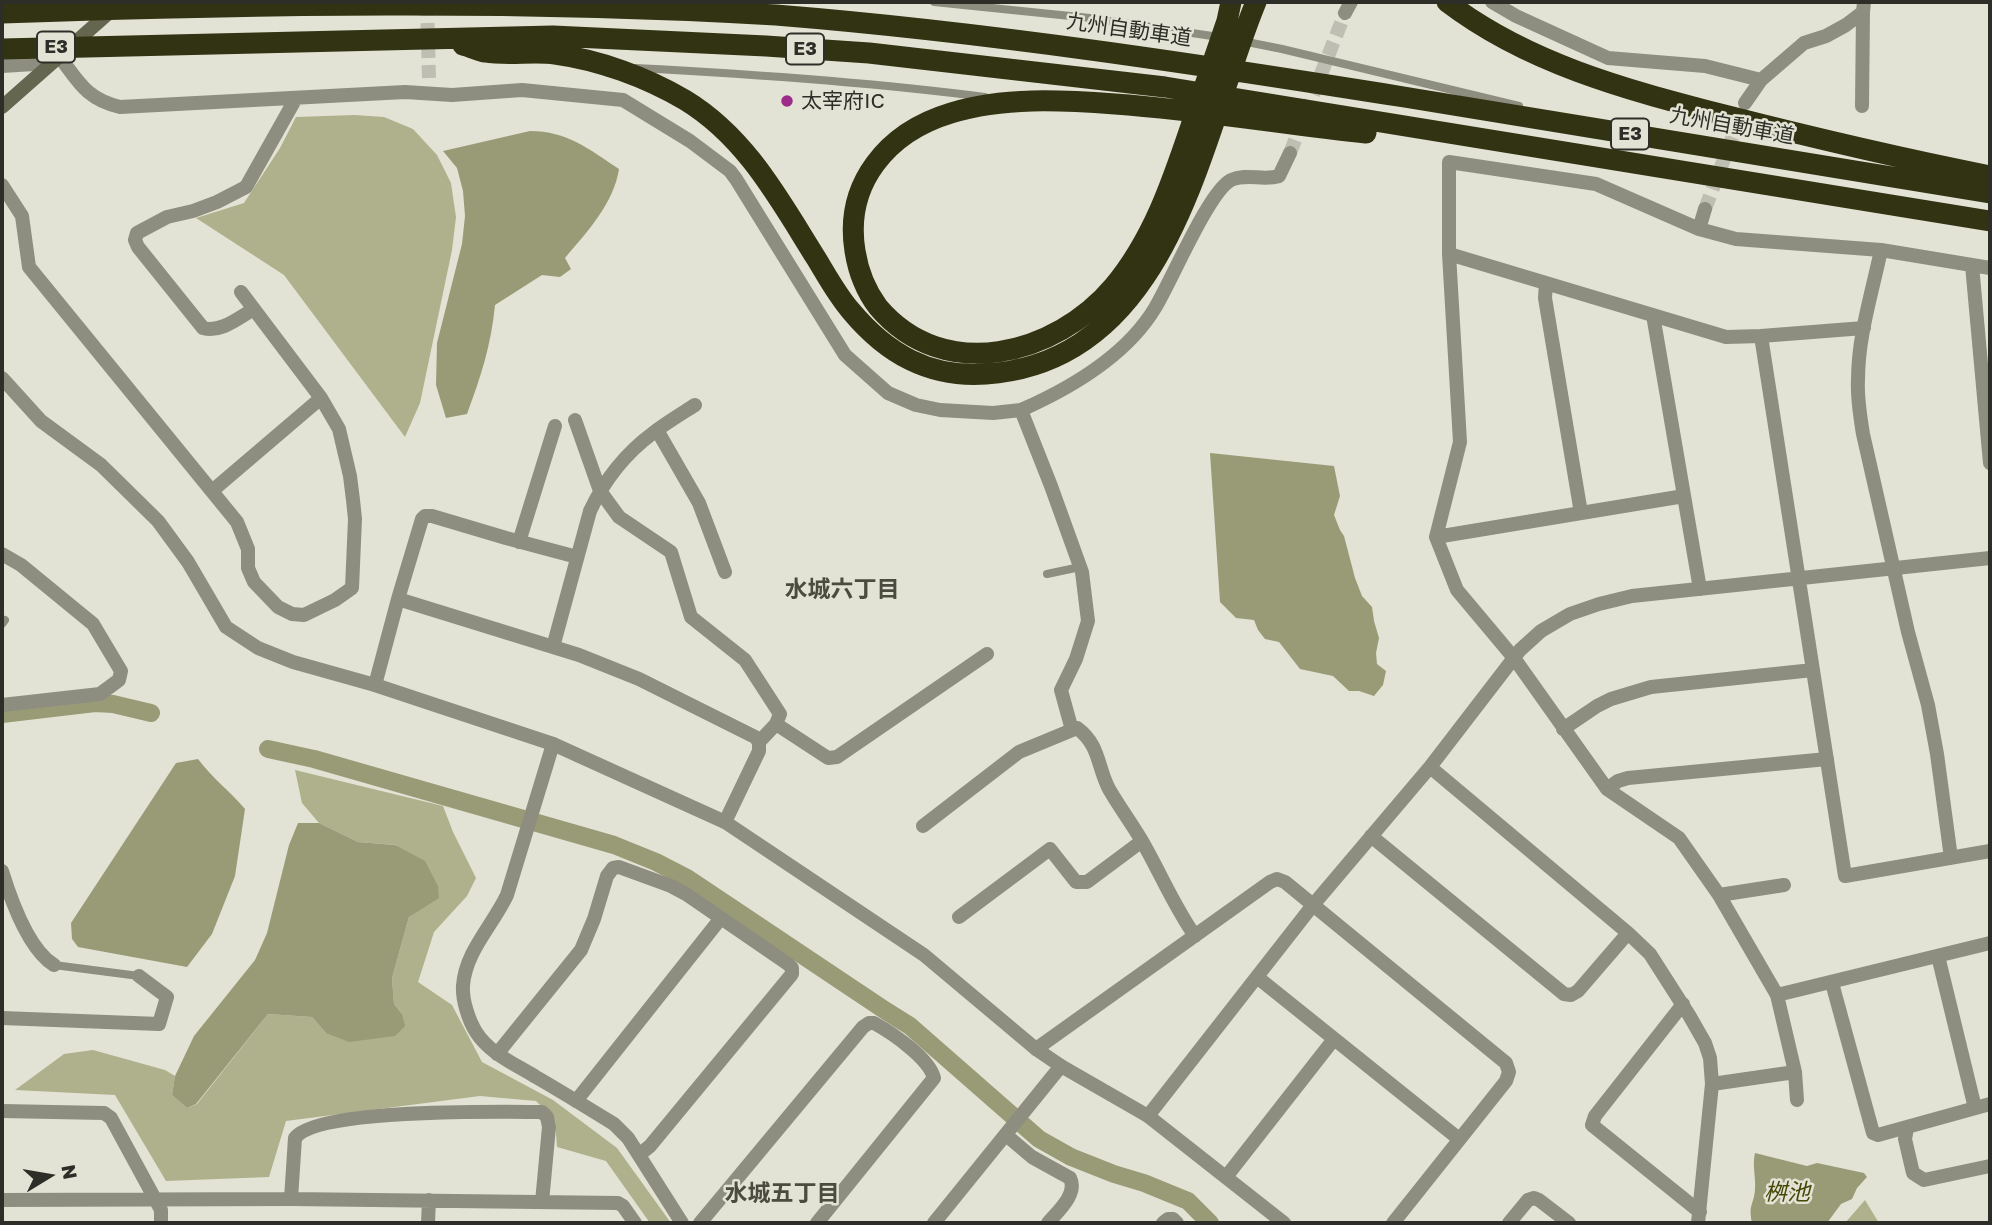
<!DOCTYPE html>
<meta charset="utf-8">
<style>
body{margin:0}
#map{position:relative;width:1992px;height:1225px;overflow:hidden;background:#e2e3d4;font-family:"Golos Text",sans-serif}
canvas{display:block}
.frame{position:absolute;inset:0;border:4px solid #2d2e28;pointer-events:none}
.north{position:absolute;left:14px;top:1141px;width:70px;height:70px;-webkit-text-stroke:5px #e2e3d4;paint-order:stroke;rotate:79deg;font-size:19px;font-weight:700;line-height:28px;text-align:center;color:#2d2e28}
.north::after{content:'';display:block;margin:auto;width:24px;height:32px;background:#2d2e28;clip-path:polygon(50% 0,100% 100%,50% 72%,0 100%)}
</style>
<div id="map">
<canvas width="1992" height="1225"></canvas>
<div class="frame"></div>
<div class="north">N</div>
</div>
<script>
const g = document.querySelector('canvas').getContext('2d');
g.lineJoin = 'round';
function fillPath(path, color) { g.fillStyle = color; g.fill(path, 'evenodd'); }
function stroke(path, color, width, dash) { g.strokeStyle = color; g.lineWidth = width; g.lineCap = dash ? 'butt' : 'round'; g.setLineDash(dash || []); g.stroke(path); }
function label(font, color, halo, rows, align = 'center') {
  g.font = font + ' "Golos Text","Noto Sans JP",sans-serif'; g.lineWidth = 5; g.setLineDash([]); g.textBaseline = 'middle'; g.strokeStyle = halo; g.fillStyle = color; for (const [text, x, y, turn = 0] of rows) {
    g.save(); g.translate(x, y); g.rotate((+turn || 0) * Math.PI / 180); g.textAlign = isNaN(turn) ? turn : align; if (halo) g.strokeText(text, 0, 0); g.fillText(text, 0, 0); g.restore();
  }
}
const forest = new Path2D(`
 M354,115l30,2 29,12 24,26 14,28 5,34 -4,33 -32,153 -15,34 -121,-162 -88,-57 48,-15 36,-55 16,-31z
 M295,770l148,36 10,26 23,46 -9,18 -33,36 -16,50 34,23 30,57 71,38 64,48 54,75h-21l-44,-62 -49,-14 -2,-27 -19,-19 -56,-5 -194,25 -17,56 -103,4 -51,-86 -100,-5 49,-36 29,-4 72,20 10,6 -3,19 15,13 10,-4 71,-90 44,3 14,16 76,-19 -8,-10 -2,-26 17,-61 14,-10 -27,-62 -38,-3 -39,-19 -17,-20z
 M1865,1200l14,23h-34z`);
const water = new Path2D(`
 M530,131c37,0 59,18 89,38 -5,34 -32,63 -54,89l6,11 -11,8 -18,-2 -47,30c-4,41 -14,71 -28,109l-21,4 -10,-33 1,-42 25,-99 3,-28 -2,-25 -6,-23 -14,-17z
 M1210,453l124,13 6,30 -6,19 6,15 4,6 11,42 7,18 10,11 2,14 5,17 -3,15 1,11 9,7 -3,14 -9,11 -15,-5h-10l-16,-15 -33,-7 -21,-27 -14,-3 -7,-9 -4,-10 -18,-2 -16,-16z
 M198,759c14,19 32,32 47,50l-10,67 -23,58 -25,33 -109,-20 -6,-8 -1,-16 105,-160z
 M298,823h21l39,19 37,3 30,16 13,25 1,12 -30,19 -17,61 2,26 8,10 3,12 -10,10 -46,6 -23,-9 -14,-16 -44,-3 -72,90 -9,4 -15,-13 3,-19 19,-40 61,-76 12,-27 22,-88z
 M1755,1153l52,13 10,-3 47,10 3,4 -10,11 -5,11 -11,5 -14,19h-75c-4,-19 2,-18 3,-34 1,-12 -3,-23 0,-36z`);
const canal = new Path2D(`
 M2,714l93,-11 18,1 38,9
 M268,749l46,10 300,86 42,17 31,16 199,133 24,15 129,113 32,18 43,17 30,9 44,18 22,22`);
const minorTunnel = new Path2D(`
 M427,2l2,76
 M1290,153l55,-140
 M1705,209l37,-97`);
const service = new Path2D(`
 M934,2l156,16 129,19
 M1242,41l40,8 237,57
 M635,68c117,6 234,14 350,29
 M1047,574l33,-7
 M2,624l3,-4
 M54,965l85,11`);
const minor = new Path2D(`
 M1492,2l24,14 92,42 97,8 56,14
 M1345,13l6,-11
 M59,56c20,26 27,43 61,51l285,-15 47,3 70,-5 101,10 67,41 40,30 6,8 109,176 43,38 28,12 24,5 53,3 28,-3c50,-22 105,-54 134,-102 16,-26 54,-117 76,-128 15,-7 33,1 48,-4l11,-23
 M2,66l48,-3
 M1745,103l16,-23 43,-37 22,-7 20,-11 17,-13 1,-10
 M1862,106l1,-94
 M2,185l20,31 7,51 208,255 11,27v19l6,14 24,25 14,7 12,1 31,-15 17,-12 3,-69 -2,-19 -3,-24 -11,-47 -18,-31 -80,-106
 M1699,229l6,-20
 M1881,250c-9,43 -23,86 -23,130 -1,18 2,36 5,54l45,198 20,73 9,49 14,104
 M1449,254l277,83 35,-1 103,-8
 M1972,265l18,198
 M1546,283l-1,15 36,215
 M254,309c-16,9 -33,24 -51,19l-65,-81 -3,-7 2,-7 30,-16 26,-6 24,-9 29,-15 50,-89
 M1653,315l47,274
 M1761,336l84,540 145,-25
 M1021,410l30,76 31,86 6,49 -12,38 -15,31 11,40
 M575,420l25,71 19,26 52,35 20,65 54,43 35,54 -4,10 -17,18
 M657,430l42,73 26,69
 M212,491l109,-93
 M1436,537l248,-41
 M519,542l36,-116
 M2,554l19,11 72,59 28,47 -2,9 -19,14 -98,11
 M398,599l181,56 60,24 116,58 4,5v9l-34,71
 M553,647l37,-136c14,-30 36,-58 63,-78 13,-10 28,-19 42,-28
 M375,685l23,-86 24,-80 3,-3h7l74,22 71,19
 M776,724l52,34 9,-1 150,-103
 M1563,729l34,-23 14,-7 40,-12 162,-17
 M553,744l-46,151c-14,30 -42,57 -44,91 -1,14 6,35 13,46 13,21 39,32 60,45 26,15 52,31 78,47l14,14 54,85
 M1430,767l198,166 22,21 39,61 16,28 5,15 2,26 -14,139
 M1607,789l11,-8 10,-3 199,-19
 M923,826l96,-74 58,-24c23,17 20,38 32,61 12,21 27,40 38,61 16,29 29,59 48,86
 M1371,836l193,158 7,1 7,-4 50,-58
 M2,871c9,29 26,78 52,94
 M1719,895l65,-10
 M959,917l91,-68 26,33h11l55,-41
 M1938,956l37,152
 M1257,977l202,162
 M1832,983l41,150 5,2 112,-31
 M1777,995l213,-52
 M1683,1004l-88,112 -3,9 108,87
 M2,1018l157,6 8,-27 -28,-21
 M1036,1049l234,-167 7,-3 8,3 221,181 3,9 -3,9 -113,142
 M497,1054l84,-104 13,-31 13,-43 6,-8 6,-1 52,19 15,8 102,70 4,4v6l-142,172 -11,9
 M1712,1084l83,-12
 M1797,1100l-2,-28 -18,-77 -58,-100 -40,-57 -72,-49 -93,-131 -57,-68 -21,-53 24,-95 -11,-188v-92l147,22 103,45 37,10 145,11 109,18
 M576,1101l145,-183
 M2,1111l102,2 7,5 50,92v13
 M1148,1116l165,-211 117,-138 90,-117 21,-19 29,-17 29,-10 33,-8 358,-38
 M1907,1128l-2,11 8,34 11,7 66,-14
 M1006,1135l26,22 38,21c8,16 -12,33 -22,45
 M1226,1177l108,-138
 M291,1199l4,-61c23,-30 205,-26 247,-26l5,5 2,10 -7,75
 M2,1200l289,-1 327,4 5,3 12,17
 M428,1223l1,-23
 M700,1223l163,-196 6,-4h5c18,10 55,35 60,55l-117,145
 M934,1223l127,-157
 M1163,1223l5,-4h5l4,4
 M1509,1223l19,-23 6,-2 5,2 30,23`);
const tertiary = new Path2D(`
 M2,378l39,43 60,44 57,56 30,41 38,65 32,21 35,14 82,23 178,59 172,78 199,133 112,94 25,17 87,50 136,107`);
const secondary = new Path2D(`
 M2,107l110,-97`);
const motorway = new Path2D(`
 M1231,2l-4,19c-12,35 -24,70 -36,105 -19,56 -38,113 -77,160 -58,69 -170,99 -236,21 -12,-16 -20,-37 -23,-56 -11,-68 33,-119 96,-138 52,-16 110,-13 164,-9 84,6 167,20 251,29
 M1447,2c80,61 177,87 273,112 90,23 179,44 270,62
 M2,13c258,-9 516,-13 774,2 211,17 420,49 628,82 196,32 391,65 586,96
 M463,45c8,2 15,6 22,7 23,4 47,-1 70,2 44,6 91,23 130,46 61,37 94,99 131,158 11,18 21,37 35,53 36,43 78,67 135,63 185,-12 214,-236 270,-372
 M2,49l551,-13 213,10 103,7 296,34 825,134`);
const markers = [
 [787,101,7,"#9c2b89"]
];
const shields = [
 [56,47,38],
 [805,49,38],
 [1630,134,38]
];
const shieldNames = [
 ["E3",56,47],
 ["E3",805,49],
 ["E3",1630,134]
];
const streetNames = [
 ["九州自動車道",1129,30,8],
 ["九州自動車道",1732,126,10]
];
const poiNames = [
 ["太宰府IC",801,101]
];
const neighbourhoodNames = [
 ["水城六丁目",842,590],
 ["水城五丁目",782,1194]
];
const waterNames = [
 ["桝池",1787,1193]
];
fillPath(forest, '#aeb18c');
fillPath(water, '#999b77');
stroke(canal, '#999b77', 18);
stroke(minorTunnel, '#bebfb2', 14, [14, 7]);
stroke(service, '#8d8e7f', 8);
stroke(minor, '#8d8e7f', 14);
stroke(tertiary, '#8d8e7f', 14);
stroke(secondary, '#656650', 14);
stroke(motorway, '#323313', 21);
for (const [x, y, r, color] of markers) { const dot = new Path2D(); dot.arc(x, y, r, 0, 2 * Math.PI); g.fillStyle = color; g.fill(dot); stroke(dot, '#e2e3d4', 2.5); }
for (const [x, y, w] of shields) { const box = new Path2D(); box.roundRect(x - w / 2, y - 15.5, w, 31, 5); g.fillStyle = '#e2e3d4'; g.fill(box); stroke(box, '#2d2e28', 2); }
label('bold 19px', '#2d2e28', null, shieldNames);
label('21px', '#2d2e28', '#e2e3d4', streetNames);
label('21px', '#2d2e28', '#e2e3d4', poiNames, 'left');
label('bold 23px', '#4b4c3f', '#e2e3d4', neighbourhoodNames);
label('italic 23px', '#474808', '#e2e3d4', waterNames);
</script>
